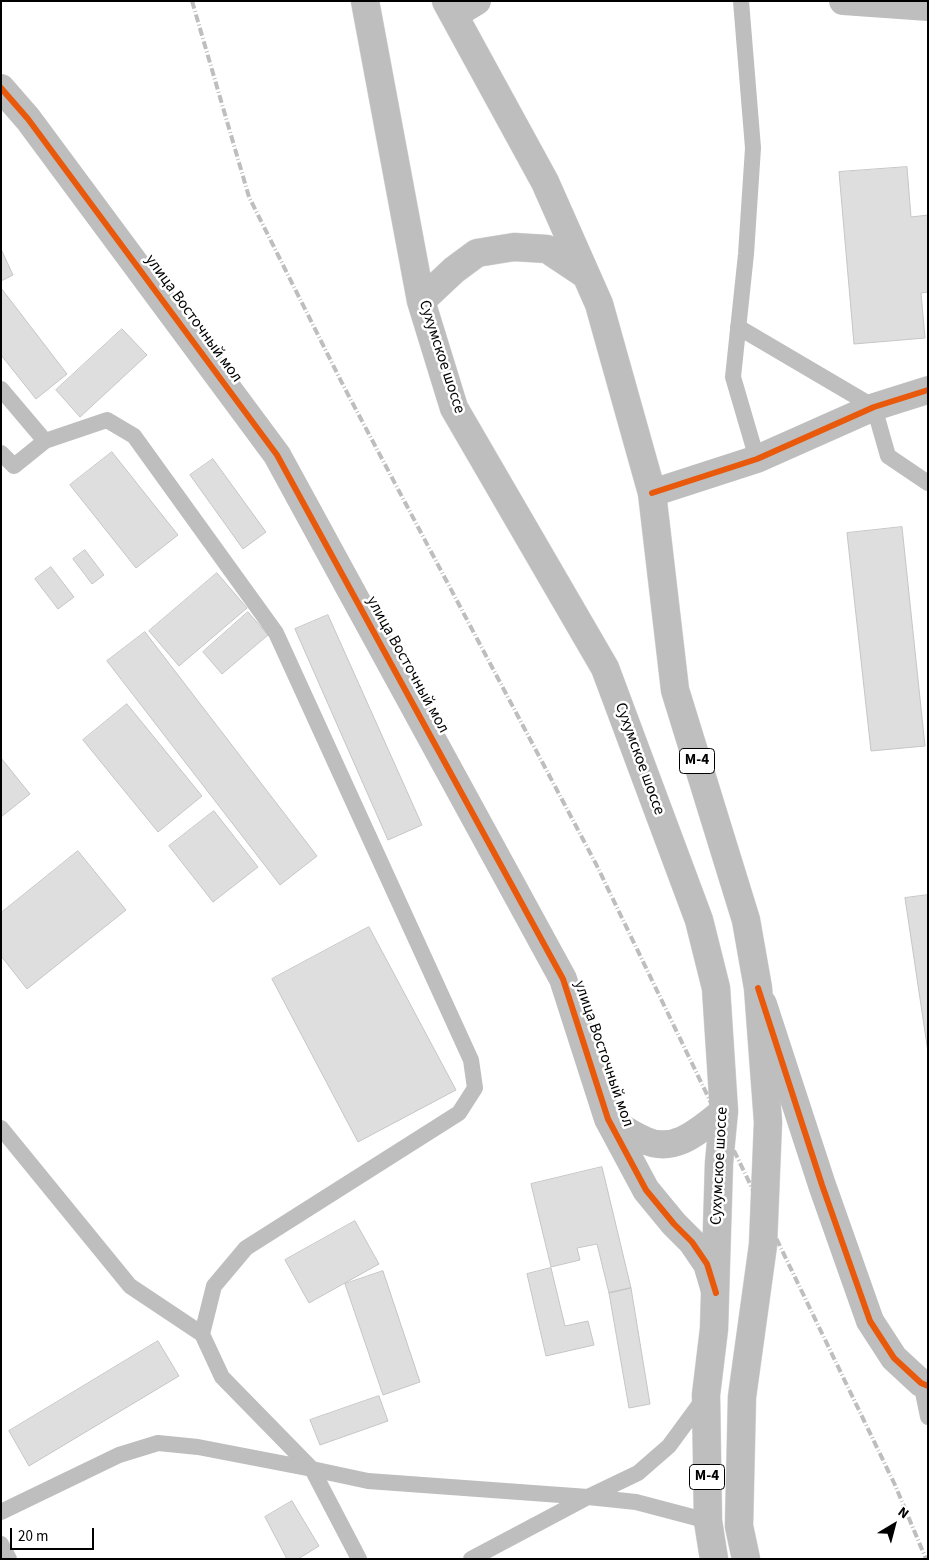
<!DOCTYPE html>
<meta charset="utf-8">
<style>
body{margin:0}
#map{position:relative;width:929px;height:1560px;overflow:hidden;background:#fff;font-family:"Source Sans 3",sans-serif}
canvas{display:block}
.frame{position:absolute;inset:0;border:2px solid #000;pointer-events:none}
.north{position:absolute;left:869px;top:1500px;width:50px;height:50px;-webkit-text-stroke:4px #fff;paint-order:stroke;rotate:37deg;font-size:14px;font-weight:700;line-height:20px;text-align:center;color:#000}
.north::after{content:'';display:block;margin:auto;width:18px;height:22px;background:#000;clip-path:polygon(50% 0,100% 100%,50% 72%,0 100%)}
.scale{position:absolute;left:10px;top:1528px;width:84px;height:22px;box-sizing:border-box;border:2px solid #000;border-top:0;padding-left:6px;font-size:15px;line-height:18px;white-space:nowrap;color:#000;-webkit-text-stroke:4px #fff;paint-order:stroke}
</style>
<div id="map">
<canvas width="929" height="1560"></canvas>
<div class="frame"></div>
<div class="north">N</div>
<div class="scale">20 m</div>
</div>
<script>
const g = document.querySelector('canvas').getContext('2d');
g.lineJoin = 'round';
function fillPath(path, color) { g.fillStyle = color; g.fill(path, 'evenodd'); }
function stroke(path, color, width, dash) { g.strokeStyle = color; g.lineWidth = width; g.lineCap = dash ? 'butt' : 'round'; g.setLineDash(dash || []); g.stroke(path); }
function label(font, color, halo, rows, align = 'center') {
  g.font = font + ' "Source Sans 3",sans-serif'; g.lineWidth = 5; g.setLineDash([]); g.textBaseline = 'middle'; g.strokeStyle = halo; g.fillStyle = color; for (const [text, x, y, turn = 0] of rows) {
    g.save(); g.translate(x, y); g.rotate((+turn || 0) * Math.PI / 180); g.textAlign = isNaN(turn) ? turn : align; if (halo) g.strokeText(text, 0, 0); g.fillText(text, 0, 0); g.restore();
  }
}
const building = new Path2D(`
 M907,167l4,50 17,-2v77l-7,1 4,45 -71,6 -15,-172z
 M1,249l12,26 -12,6z
 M1,288l66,86 -31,25 -35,-44z
 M122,329l25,26 -67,62 -24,-27z
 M112,452l66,83 -42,33 -66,-83z
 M213,459l53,73 -23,17 -53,-74z
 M902,527l23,219 -54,5 -24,-218z
 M85,550l19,25 -12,9 -19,-25z
 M51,567l23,30 -16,12 -23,-30z
 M217,573l30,35 -68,58 -30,-35z
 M248,612l20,23 -46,39 -19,-22z
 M328,615l94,210 -34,15 -93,-211z
 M145,632l172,224 -37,29 -173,-224z
 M127,704l75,92 -44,36 -75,-92z
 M1,758l29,36 -29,23z
 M214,811l44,56 -45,35 -44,-56z
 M78,851l48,59 -99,79 -26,-33v-43z
 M928,895v157l-23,-154z
 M369,927l87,163 -98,52 -86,-163z
 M602,1167l29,121 -22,5 -12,-49 -20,4 3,12 -29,7 -20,-83z
 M355,1221l24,43 -70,39 -24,-43z
 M551,1268l14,58 23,-5 6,24 -48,11 -19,-82z
 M383,1271l37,111 -37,13 -38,-111z
 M631,1288l19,116 -21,4 -20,-115z
 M158,1341l21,35 -150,90 -20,-35z
 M379,1396l9,25 -68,24 -10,-25z
 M292,1501l27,45 -21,13h-11l-22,-42z`);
const lane = new Path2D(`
 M741,1l12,147 -7,106 -13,123 24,82
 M738,327l136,80 14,49 40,27
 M1,389l44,52 62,-21 27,16 142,197 195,427 4,28 -16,25 -213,135 -32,38 -12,48 20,43 90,92 56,12 220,16 50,-24 31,-27 36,-49
 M1,453l13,13 31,-25
 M1,1128l129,158 72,48
 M921,1383l7,34
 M1,1512l118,-57 39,-12 40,4 114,22 47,90
 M1,1544l8,15
 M471,1559l117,-62 48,5 72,19`);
const street = new Path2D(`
 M843,1l85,6
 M454,15l23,-14
 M1,88l27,31 249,336 286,524 45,140 38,71 28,34 18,18 15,22 8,27
 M652,493l105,-34 117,-52 54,-17
 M763,1004l59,181 48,136 24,37 27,25 7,3
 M609,1120c12,7 23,15 35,20 31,15 57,-11 80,-29`);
const highway = new Path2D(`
 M365,1l56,300 33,107 151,260 94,252 17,68 8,123 -5,52 -5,166 -8,66 2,126 6,38
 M446,1l99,181 54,122 53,189 23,197 71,230 12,68 10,134 -5,123 -21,152 -3,129 7,33
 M421,301l33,-31 23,-17 37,-6 33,2 39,26`);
const rail = new Path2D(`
 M192,1l57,196 94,188 253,479 299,621 31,74`);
const cycleway = new Path2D(`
 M1,88l27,31 249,336 286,524 45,140 38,71 28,34 18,18 15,22 9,29
 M652,493l105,-34 117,-52 54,-17
 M758,988l64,197 48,136 24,37 27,25 7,3`);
const shields = [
 [697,761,35],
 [707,1477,35]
];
const shieldNames = [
 ["М-4",697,761],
 ["М-4",707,1477]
];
const streetNames = [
 ["улица Восточный мол",193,319,54],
 ["Сухумское шоссе",441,357,72],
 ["улица Восточный мол",407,665,61],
 ["Сухумское шоссе",639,759,70],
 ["улица Восточный мол",603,1054,71],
 ["Сухумское шоссе",720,1166,-87]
];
fillPath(building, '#dedede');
stroke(building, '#c6c6c6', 1);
stroke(highway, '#dbdbdb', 29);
stroke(lane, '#bebebe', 16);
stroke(street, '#bebebe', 28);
stroke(highway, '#bebebe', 28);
stroke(rail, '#bebebe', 4, [8, 2.5, 1, 2.5]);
stroke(cycleway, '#e8590c', 6);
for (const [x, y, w] of shields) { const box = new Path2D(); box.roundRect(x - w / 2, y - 12.5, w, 25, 4); g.fillStyle = '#fff'; g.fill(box); stroke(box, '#000', 1); }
label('bold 15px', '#000', null, shieldNames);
label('16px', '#000', '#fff', streetNames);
</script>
